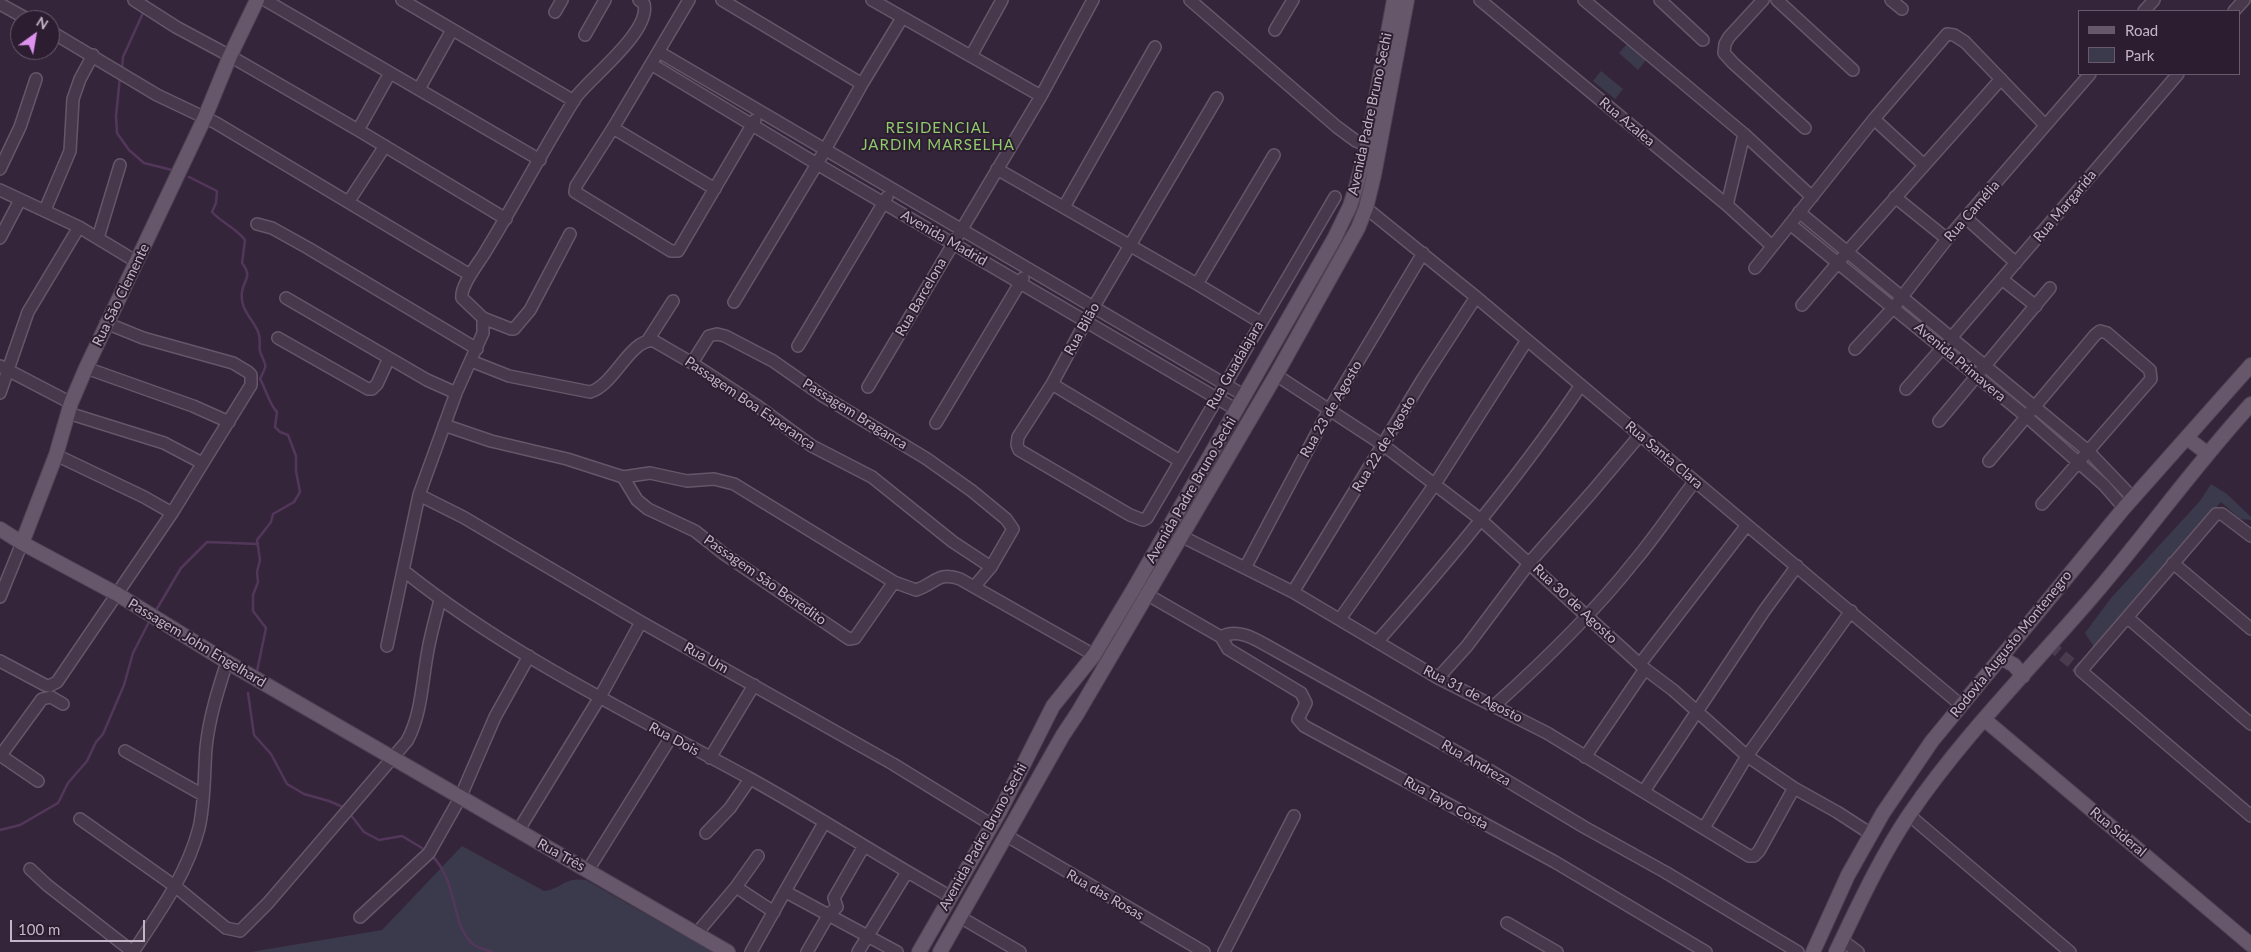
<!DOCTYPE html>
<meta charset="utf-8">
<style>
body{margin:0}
#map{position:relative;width:2251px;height:952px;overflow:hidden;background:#35253a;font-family:Lato,sans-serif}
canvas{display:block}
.legend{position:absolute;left:2078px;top:10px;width:162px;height:65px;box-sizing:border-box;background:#2c1e30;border:1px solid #685a6c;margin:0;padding:6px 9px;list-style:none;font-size:15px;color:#c3b5c6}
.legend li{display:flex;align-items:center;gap:10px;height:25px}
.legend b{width:25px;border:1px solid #685a6c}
.north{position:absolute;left:10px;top:10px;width:50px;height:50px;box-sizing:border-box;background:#2c1e30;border:1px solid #685a6c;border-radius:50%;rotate:32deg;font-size:14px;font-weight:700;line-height:20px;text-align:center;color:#c3b5c6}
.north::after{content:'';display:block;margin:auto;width:18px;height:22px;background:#dc92ee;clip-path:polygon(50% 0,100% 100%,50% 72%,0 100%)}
.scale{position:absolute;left:10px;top:920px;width:135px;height:22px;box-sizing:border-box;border:2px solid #c3b5c6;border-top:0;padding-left:6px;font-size:15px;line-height:18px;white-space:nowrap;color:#c3b5c6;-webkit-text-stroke:4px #2c1e30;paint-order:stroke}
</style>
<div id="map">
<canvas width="2251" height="952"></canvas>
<ul class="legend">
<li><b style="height:6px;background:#66576b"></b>Road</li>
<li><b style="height:14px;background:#3b3a4d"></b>Park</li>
</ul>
<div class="north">N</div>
<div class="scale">100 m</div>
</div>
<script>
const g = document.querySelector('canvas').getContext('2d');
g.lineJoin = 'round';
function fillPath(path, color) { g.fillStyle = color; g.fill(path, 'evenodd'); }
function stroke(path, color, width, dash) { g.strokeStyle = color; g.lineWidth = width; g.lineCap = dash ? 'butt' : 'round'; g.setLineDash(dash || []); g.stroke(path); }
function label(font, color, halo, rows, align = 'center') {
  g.font = font + ' Lato,sans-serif'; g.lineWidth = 4; g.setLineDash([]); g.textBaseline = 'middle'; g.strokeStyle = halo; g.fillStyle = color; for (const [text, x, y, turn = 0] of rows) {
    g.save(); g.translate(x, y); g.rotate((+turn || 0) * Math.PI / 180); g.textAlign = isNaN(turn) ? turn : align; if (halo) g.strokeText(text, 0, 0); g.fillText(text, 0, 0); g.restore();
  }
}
const green = new Path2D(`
 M1627,44l19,16 -8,10 -19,-17z
 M1601,71l22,18 -8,10 -22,-18z
 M2211,484l16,10 24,23v3l-11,-1 -19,-17 -127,145 -9,-14 26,-35 89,-97z
 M462,846l82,45c20,-3 19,-14 42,-11l127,72h-462l131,-22z`);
const stream = new Path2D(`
 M122,69l1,-12 20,-44
 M120,77l-4,39 1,17 12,17 15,13 28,7
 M189,177l28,14 -1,12 -4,9c10,11 24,16 33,28l-3,23c11,15 2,15 0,29 -3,19 14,29 17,43 2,6 -1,14 2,19 6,14 6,10 -1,25 6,10 9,25 17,33l-2,15 5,5 8,3 8,21v15l4,21 -6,10 -21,12 -2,8 -14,18 3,20 -3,12 1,10 -5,13v16l13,17 -9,43
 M155,612l26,-44 26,-26 51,2
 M248,693l6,42 17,19 16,30 17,10 25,7 16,7
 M350,814l14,18 15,8 23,-4 25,15
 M0,830l20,-5 38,-22 10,-20 19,-22 9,-19 7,-8 21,-49 9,-32 17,-33
 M431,855c28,26 19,71 43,90 5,3 13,5 18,7`);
const minorTunnel = new Path2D(`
 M2050,645l31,26`);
const minor = new Path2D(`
 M134,0l42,27 54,29 128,74 148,89
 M265,0l275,160
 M402,0l172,101
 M689,0l-76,128 -37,58 -1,6 96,59h7l77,-131
 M722,0l140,84
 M872,0l169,96
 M1190,0l147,127 19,14 11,5
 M1480,0l247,205 45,41
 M1584,0l160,134 68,63
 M1660,0l43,40
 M1763,0l-34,37 -4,7 -1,9 9,10 72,65
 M1777,0l76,70
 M1891,0l11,9
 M0,4l29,16
 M2144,11l10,-11
 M2234,11l10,-11
 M555,12l7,-12
 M1275,30l18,-30
 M50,31l107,64 59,28 254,152
 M585,35l20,-35
 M659,52l586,344
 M971,56l31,-56
 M651,64l166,100 420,246
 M419,89l33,-59
 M1217,98l-124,210 -41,76 -34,53 -1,8 2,5 111,65 13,5 4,-2 188,-321
 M1874,119l50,46
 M613,128l102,61
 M358,130l32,-57
 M0,169l20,-42 16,-48
 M997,169l200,115 63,38
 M0,190l79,37 58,35
 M1895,197l52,42
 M349,201l36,-55
 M1727,205l17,-71
 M1064,207l91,-160
 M1366,208l110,89 485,408
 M45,210l25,-59 3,-52 7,-20 13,-24
 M1799,212l289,239 45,47
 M1966,218l50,45
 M257,224l15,4 36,20 169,101
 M1790,224l237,193 77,68 20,23
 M570,234l-40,76 -16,19h-3l-28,-11 -21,-20c-2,-12 16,-34 22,-44 32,-52 60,-106 92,-157 15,-20 75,-66 68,-93l-5,-4
 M0,238l20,-38
 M98,238l22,-73
 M1755,268l119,-149 73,-85 7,1 11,7 80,83
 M2003,280l33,26
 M1197,284l77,-129
 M286,298l141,82 29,13
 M734,302l83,-138 45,-80 40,-66
 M1802,305l45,-53 154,-173
 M278,338l90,51h4l5,-5 12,-26
 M1951,338l227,-264
 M648,340l25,-39
 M798,346l89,-149
 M1855,349l39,-42 53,-68 143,-165
 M471,361l38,15 81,16c24,-6 40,-54 64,-51l38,22 64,42 56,41 60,31 81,65 38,25
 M692,363l17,-27 8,-2 8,2 48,25 50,35 104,63 45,32 34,28 7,10 -22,38 -17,20
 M0,366l71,37
 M86,368l107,38 36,16
 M1276,375l107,70 97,74 165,150 28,21 74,66 47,32 43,24 34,22
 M1052,384l128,77
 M868,387l173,-291 52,-96
 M1906,389l37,-42
 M0,393l28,-81 51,-85
 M68,413l96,30 38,20
 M1939,421l111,-133
 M936,423l87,-145
 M444,425l47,16 76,18 56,18 14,23 11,9 47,22 29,23 125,85 6,-1 39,-56
 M56,455l88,42 28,16
 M1989,461l106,-126 5,-4 7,2 43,37 1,9 -109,125
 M623,477l27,-4 37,8 27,-2 20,5 160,98 22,8c19,-6 22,-19 44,-11l134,76
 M419,495l44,22 178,105 252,142 99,61
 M1181,536l112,56 145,86 109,55 202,123h5l5,-5 35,-63
 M2251,536l-29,-22h-6l-135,157 170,145
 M2173,563l78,66
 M1245,568l84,-158 94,-157
 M404,571c105,84 228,143 345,207 69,38 134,81 202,119
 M1293,592l131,-215 52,-80
 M1148,595l73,42
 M0,597l22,-54
 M2128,618l123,106
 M1340,619l95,-135 92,-144
 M1221,637c18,-10 37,4 52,12l211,118 100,60 81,45 133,80
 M1221,637l7,12 73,44 5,10 -8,16 6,7 251,136 151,90
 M1377,642c72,-81 143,-166 204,-257
 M387,646l32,-151 37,-102 27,-60v-15
 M0,661l45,24 4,1 8,-4 115,-169 79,-128v-10l-3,-3 -15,-9 -90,-25 -37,-15
 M1640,664l107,-139
 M1438,678l29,-32 63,-84 62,-70 48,-57
 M1494,706c49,-44 98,-91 139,-143 22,-26 41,-55 62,-82
 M125,751l78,44
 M0,755l38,26
 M1,755l41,-56 9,-2 12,7
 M1585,757l60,-88
 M710,758l44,-73
 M1644,791l120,-180 33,-45
 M1909,815l161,137
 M80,819l96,68 50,41 14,3 28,-28 139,-162c15,-27 15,-61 21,-91 3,-17 8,-34 12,-50
 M1704,828l43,-72 104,-145
 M518,831l82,-134 41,-75
 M706,833l24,-25 20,-29
 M1007,836l197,116
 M30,869l17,16 86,67
 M588,870l83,-133
 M736,887l38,25
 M784,893l40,-70
 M360,917l69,-64 31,-55 35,-81 34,-61
 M960,917l60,35
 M1507,923l50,29
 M697,933l39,-46 22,-31
 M1842,940l16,12
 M133,952c26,-39 54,-78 66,-124 6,-26 5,-54 7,-80 3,-30 12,-58 21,-86
 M751,952l33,-59 2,-1 111,60
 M807,952l22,-38 8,-7 -3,-9 30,-52
 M858,952l49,-80
 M1224,952l70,-136`);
const major = new Path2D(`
 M2187,438l21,16
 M0,529l22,14 95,51 110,68 501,290
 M22,543l34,-88 15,-52 15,-35 119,-251 25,-61 27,-56
 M2001,658l13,7 9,11
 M1985,720l266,225
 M919,952l81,-141 53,-105 41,-51 39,-65 201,-351 16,-33 6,-19 11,-41 27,-146
 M940,952l123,-217 14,-21 199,-339 82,-147 8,-20 8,-33 33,-175
 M1813,952l35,-77 35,-62 49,-72 192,-233 127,-143
 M1836,952c22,-46 44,-94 73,-137 53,-78 122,-147 184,-219 54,-63 102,-131 158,-192`);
const streetNames = [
 ["Avenida Padre Bruno Sechi",1370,114,-78],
 ["Rua Azalea",1627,122,40],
 ["Rua Margarida",2065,206,-50],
 ["Rua Camélia",1972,211,-49],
 ["Avenida Madrid",944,238,30],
 ["Rua São Clemente",121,295,-64],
 ["Rua Barcelona",921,297,-60],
 ["Rua Bilão",1082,329,-61],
 ["Avenida Primavera",1960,362,40],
 ["Rua Guadalajara",1235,365,-60],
 ["Passagem Boa Esperança",750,403,34],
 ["Rua 23 de Agosto",1331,409,-60],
 ["Passagem Braganca",855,414,32],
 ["Rua 22 de Agosto",1384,444,-59],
 ["Rua Santa Clara",1664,455,40],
 ["Avenida Padre Bruno Sechi",1191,490,-60],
 ["Passagem São Benedito",765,580,35],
 ["Rua 30 de Agosto",1575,604,43],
 ["Passagem John Engelhard",197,643,31],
 ["Rodovia Augusto Montenegro",2011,644,-51],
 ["Rua Um",706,658,29],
 ["Rua 31 de Agosto",1473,694,27],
 ["Rua Dois",674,739,28],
 ["Rua Andreza",1476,763,30],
 ["Rua Tayo Costa",1446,803,29],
 ["Rua Sideral",2118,832,40],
 ["Avenida Padre Bruno Sechi",983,837,-61],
 ["Rua Três",561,855,29],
 ["Rua das Rosas",1105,895,30]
];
const neighbourhoodNames = [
 ["RESIDENCIAL",938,128],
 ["JARDIM MARSELHA",938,145]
];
fillPath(green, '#3b3a4d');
stroke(stream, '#53375b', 2.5);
stroke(minorTunnel, '#4a3b4f', 11, [11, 5.5]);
stroke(minor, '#655769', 14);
stroke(major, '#504254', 16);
stroke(minor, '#47394b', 11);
stroke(major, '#66576b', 14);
label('14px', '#c3b5c6', '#2c1e30', streetNames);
g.letterSpacing = '1px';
label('15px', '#8fca6b', '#2c1e30', neighbourhoodNames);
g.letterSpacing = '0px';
</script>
